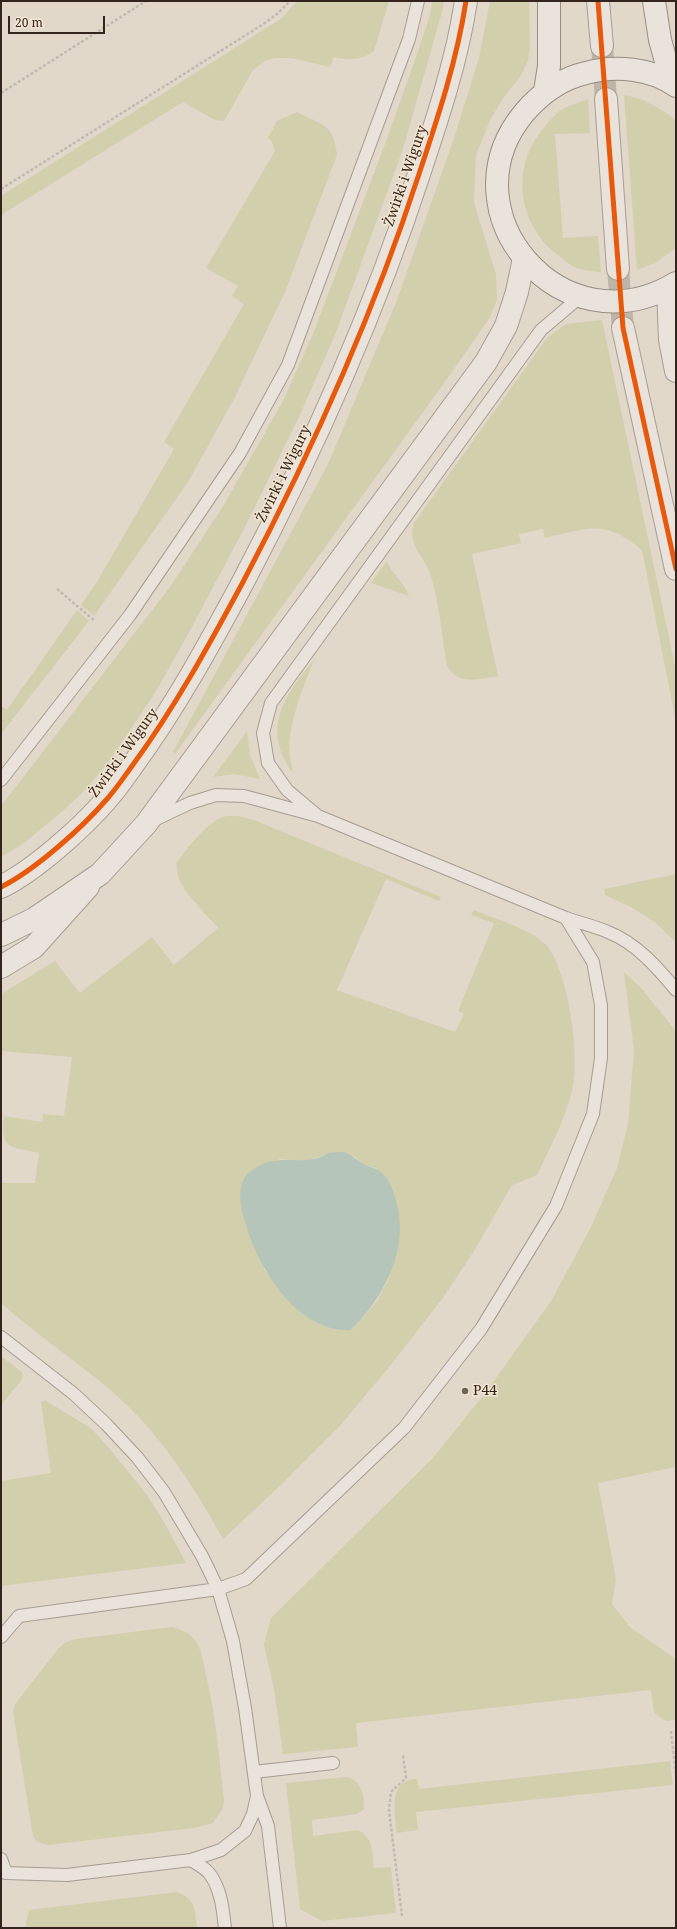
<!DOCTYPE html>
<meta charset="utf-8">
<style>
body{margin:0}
#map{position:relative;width:677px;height:1929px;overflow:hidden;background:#e1d8ca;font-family:"Noto Serif",serif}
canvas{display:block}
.frame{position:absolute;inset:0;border:2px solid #33251d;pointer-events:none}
.scale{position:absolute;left:8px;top:16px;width:97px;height:18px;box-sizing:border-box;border:2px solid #33251d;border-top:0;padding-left:5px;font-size:12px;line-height:14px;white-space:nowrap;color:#33251d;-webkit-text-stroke:3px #f3e5cf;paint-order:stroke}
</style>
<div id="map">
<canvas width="677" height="1929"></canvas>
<div class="frame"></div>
<div class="scale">20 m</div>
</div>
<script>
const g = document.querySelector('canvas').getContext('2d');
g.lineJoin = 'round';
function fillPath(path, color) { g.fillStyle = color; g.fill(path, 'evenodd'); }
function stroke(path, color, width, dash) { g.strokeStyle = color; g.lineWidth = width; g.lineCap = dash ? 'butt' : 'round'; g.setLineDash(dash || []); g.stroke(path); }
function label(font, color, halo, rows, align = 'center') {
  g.font = font + ' "Noto Serif",serif'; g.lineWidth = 3; g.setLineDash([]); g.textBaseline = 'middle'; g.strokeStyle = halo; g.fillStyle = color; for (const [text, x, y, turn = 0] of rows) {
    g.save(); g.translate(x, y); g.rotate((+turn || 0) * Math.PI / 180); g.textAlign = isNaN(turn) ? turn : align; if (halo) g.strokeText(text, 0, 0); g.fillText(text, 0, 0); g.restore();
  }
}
const green = new Path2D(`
 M297,1h92l-15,50c-13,9 -24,10 -40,6l-4,10 -39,-9h-16l-10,3 -12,9 -29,51 -9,-1 -32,-18 -182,113v-19l281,-178z
 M432,1h12l-2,11 -39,137 -68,186 -36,82 -54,110 -59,111 -31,55 -47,70 -21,25 -22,21 -42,35 -22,13v-51l169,-219 52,-79 61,-107 30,-67 72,-190 31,-87 14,-42z
 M490,1h39l1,43 -2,17 -8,16 -14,17 -15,24 -15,37 -2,48 22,71 1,26 -8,19 -47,67 -267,368 -2,-2 156,-290 68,-162 57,-162 25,-80z
 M624,95c20,3 36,13 52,25v128l-21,15 -18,7z
 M588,99l2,34 -35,1 8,104 35,-2 3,36c-8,-1 -17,-1 -24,-4 -7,-2 -13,-8 -18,-12 -40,-30 -49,-84 -18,-125 6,-7 13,-16 21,-22 8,-4 18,-7 26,-10z
 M297,112c25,13 37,12 40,43l-52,137 -51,107 -46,83 -94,134 -13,-11 17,-25 76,-131 -10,-7 80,-138 -12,-8 6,-10 -32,-18 69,-117 -4,-11 -3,-2 9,-17z
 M602,320l74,351v51l-34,-172c-38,-31 -53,-22 -97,-12l-2,-9 -24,5 2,9 -49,11 26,122c-20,3 -39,10 -51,-10 -5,-28 -8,-69 -18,-95 -7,-17 -22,-28 -15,-48l133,-185 19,-14z
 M387,561c4,13 17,20 22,35l-38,-13z
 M77,610l12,11 -88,113v-28l6,4z
 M314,660c-12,30 -33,79 -21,110l-2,1c-4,-7 -9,-15 -11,-22 -11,-36 13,-63 34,-89z
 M247,731l3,24 10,24 -26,-5 -21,3z
 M238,816l16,4 187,77 -2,4 -53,-22 -49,111 118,42 9,-18 -6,-3 36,-88 -23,-8 3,-5c19,8 58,20 71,34 23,23 36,115 27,147 -7,29 -22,57 -35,84l-25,10 -38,66 -31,47 -54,69 -51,61 -56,56 -59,55c-26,-47 -55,-93 -93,-131 -40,-39 -88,-68 -129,-105v-120h34l4,-30c-27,-7 -39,-1 -35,-37l38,6 1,-8 21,2 8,-59 -71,-6v-57l54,-33 25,32 72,-56 22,28 44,-37 -29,-32 -10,-16 -3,-17c13,-16 28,-38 47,-46 5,-2 11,-1 15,-1zM327,1153l28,4 9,8 13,3 12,110 -12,23 -25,29 -51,-18 -20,-20 -17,-23 15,-110c16,1 35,4 48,-6z
 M676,874v69l-20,-20 -25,-16 -26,-12 -1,-6z
 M624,972l17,16 35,43v436l-78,16 18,96 -4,25 19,24 45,31v61l-10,1 -12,-8 -3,-23 -295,33 2,24 -75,7 -9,-65 -10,-44 7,-27 161,-159 54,-67 65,-91 40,-74 26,-59 11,-44 6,-74z
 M1,1356l21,16v8l-21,25z
 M45,1400l47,29 17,19 38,47 17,27 22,41 -185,23v-105l50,-8 -10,-71z
 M172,1627c10,3 19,6 25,16 5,10 7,22 9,32 10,41 13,83 18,124l-1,9 -10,15 -19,5 -146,17 -12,-4 -3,-5 -19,-118 -1,-8 2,-6 43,-55 8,-7 10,-3z
 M670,1761l3,24 -257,27 2,18 -21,3c-2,-19 -10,-53 20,-54l2,10z
 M347,1777c15,4 17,18 17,32l-7,5 -45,6 1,16 45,-6c16,7 14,24 16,38l17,-1 5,46 -74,8 -22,-12 -14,-126z
 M177,1892c19,7 18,18 20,36h-172l4,-18z`);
const water = new Path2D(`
 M344,1152c8,3 14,9 21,13 7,3 12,3 18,9 8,8 10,17 13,27 14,48 -12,96 -45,129 -55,3 -95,-65 -107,-112 -4,-13 -7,-31 3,-44 1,-2 5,-3 7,-5 17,-12 33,-8 52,-9 5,-1 11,-1 15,-3 3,-1 5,-4 8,-4 5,-1 10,-1 15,-1z`);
const tertiaryTunnel = new Path2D(`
 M602,46l4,53
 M618,269l5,59`);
const path = new Path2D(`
 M1,93l145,-92
 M1,189l264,-166 12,-9 13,-13
 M57,589l38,32
 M671,1731l5,46
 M402,1916l-13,-106 2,-18 15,-14 -3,-23`);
const service = new Path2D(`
 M1,780l129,-165 110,-162 48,-88 121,-326 9,-38
 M318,816l-31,-26 -19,-27 -5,-30 8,-30 270,-373 39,-33
 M152,821l38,-18 26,-8 28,1 74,20 248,102c14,5 28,8 42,14 28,11 49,35 68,58
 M1,1337l73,57 32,30 31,33 27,35 38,64 16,33 15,52 12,67 12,88 11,30 12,102
 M1,1637l18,-21 199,-27 28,-10 158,-151 77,-99 75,-123 37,-92 8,-56v-53l-8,-43 -27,-44
 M254,1772l79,-9
 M1,1859l5,14 61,2 124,-15 30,-10 24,-19 8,-17 4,-18
 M191,1860c6,4 14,8 18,13 12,15 14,37 16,55`);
const minor = new Path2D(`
 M1,967l33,-20 54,-60`);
const tertiary = new Path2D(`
 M598,1l4,45
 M606,99l12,170
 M668,288l2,52 6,31
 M623,328l53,241
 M1,887c34,-17 81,-59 106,-88 9,-10 17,-22 25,-33 42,-57 77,-121 111,-184 69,-131 130,-267 176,-408 19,-57 38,-114 47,-173
 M1,935l33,-16 66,-45 46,-50 340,-462 20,-36 11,-34 7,-34`);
const secondary = new Path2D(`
 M654,1l6,39 12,43
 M676,86c-25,-18 -61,-21 -90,-13 -26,6 -45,20 -62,40 -82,99 39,239 152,170
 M545,91l4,-25v-65`);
const cycleway = new Path2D(`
 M598,1l25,327 53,241
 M1,887c34,-17 81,-59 106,-88 9,-10 17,-22 25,-33 42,-57 77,-121 111,-184 69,-131 130,-267 176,-408 19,-57 38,-114 47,-173`);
const markers = [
 [465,1391,4,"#70645a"]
];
const streetNames = [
 ["Żwirki i Wigury",406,176,-71],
 ["Żwirki i Wigury",284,474,-64],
 ["Żwirki i Wigury",124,753,-54]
];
const poiNames = [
 ["P44",473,1391]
];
fillPath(green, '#d2cfad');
fillPath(water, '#b5c5ba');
stroke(tertiaryTunnel, '#beb4a7', 22, [22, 11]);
stroke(service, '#a69d93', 14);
stroke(minor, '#a69d93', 24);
stroke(tertiary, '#a69d93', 24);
stroke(secondary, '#958d83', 24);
stroke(path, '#c2bab2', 2.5, [3, 2]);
stroke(service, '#e9e3db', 12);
stroke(minor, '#e9e3db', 22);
stroke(tertiary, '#e9e3db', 22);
stroke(secondary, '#e9e3db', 22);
stroke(cycleway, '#e8590c', 5);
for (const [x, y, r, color] of markers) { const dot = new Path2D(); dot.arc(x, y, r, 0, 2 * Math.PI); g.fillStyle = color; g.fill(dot); stroke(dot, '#f3e5cf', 1.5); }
label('14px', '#33251d', '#f3e5cf', streetNames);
label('14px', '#33251d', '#f3e5cf', poiNames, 'left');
</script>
